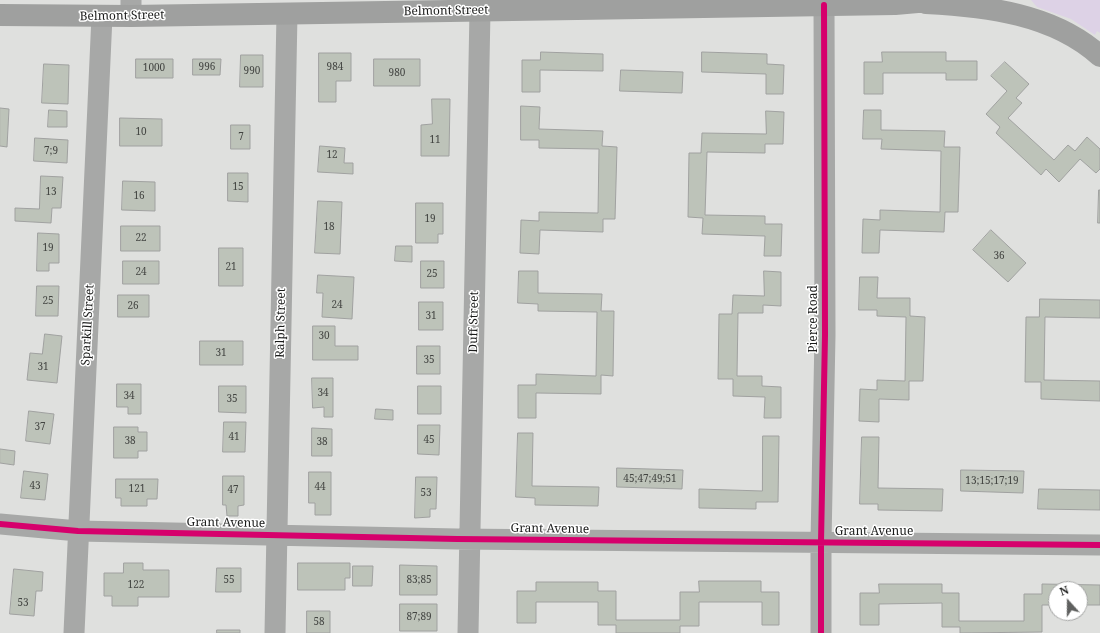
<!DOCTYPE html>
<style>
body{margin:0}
#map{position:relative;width:1100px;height:633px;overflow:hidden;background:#dfe0de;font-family:"Noto Serif",serif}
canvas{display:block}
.north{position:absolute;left:1048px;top:581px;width:40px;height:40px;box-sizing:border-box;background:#fff;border:1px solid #a3a4a3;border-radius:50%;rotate:339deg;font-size:11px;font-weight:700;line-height:16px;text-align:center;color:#1a1b1a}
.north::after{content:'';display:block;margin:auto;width:14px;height:18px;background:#5f605f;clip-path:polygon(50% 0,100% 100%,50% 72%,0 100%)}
</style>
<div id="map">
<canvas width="1100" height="633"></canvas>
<div class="north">N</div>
</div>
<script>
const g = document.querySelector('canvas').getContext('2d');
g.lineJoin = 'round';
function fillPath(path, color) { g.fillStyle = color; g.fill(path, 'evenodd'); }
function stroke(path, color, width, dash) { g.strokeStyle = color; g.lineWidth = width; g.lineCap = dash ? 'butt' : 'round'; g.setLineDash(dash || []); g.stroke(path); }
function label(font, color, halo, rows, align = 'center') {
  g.font = font + ' "Noto Serif",serif'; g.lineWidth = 3; g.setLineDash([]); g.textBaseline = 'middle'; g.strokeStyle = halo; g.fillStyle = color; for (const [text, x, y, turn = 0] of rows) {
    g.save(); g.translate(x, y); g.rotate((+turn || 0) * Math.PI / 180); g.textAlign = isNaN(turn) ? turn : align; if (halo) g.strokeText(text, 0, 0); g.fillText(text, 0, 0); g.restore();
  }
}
const green = new Path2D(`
 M1031,0h69v33l-3,-2 -2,4 -24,-16 -34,-12z`);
const building = new Path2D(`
 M541,52l62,2v17l-63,-1v22h-18v-32h18z
 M702,52l65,2v10l17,1 -1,29h-17v-20l-64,-2z
 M882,52h64v9h31v19h-31v-7h-63v21h-19v-32h18z
 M319,53h32v28h-15v21h-17z
 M241,55h22v32h-23z
 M136,59h37v19h-37z
 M193,59h28l-1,16h-27z
 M374,59h46v27h-46z
 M1005,62l24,22 -13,14 6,5 -14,15 46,42 14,-15 7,6 12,-14 13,12v20l-4,4 -16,-14 -21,23 -13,-13 -5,6 -45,-42 4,-6 -14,-13 21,-23 -16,-15z
 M44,64l25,1 -1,39 -26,-1z
 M621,70l62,2 -1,21 -62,-2z
 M432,99h18l-1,57h-28v-31l11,-1z
 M521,106l19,1 -1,22 64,2 -1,15 15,1 -2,72h-12v13l-63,-2 -1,24 -19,-1 1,-33 18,1v-9l59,1 1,-64 -60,-1v-8h-18z
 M0,108l9,1 -2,38 -7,-1z
 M49,110l18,1v16h-19z
 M864,110h17v20l64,1 -1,16h16l-2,65h-13l-1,20 -64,-2 -1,23h-17l1,-34 17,1v-10l60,2 1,-61 -60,-2 1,-10h-19z
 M766,111l18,1 -1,32h-18v9l-58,-1 -2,63 60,1v8h17l-1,32h-17l1,-20 -63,-2 1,-16 -15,-1 1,-64h12l1,-20 64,1z
 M120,118l42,1v27h-42z
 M231,125h19v24h-19z
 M35,138l33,2 -1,23 -33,-2z
 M320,146l25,2 -1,15h9v11l-35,-2z
 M228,173h20v29l-20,-1z
 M41,176l22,1 -2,31h-9l-1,15 -36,-2v-13l24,1z
 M123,181l32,1v29l-33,-1z
 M1099,190h1v33h-2z
 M318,201l24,1 -2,52 -25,-1z
 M416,203h27v31h-5v9h-22z
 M121,226h39v25h-39z
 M991,230l35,33 -18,19 -35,-32z
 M38,233l21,1v29h-10v8h-12z
 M396,246h16v16l-17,-1z
 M219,248h24v38h-24z
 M123,261h36v23h-36z
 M421,261h23v27h-23z
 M519,271h19v22l64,1 -1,17h13l-1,65 -12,-1v19l-65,-1v25h-18v-33h18v-11l60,2 1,-64 -59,-1v-7l-20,-1z
 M764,271l17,1v34l-18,-1v8h-25l-1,63h25v10l19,1v31h-17l1,-21 -32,-1v-17h-15l1,-65h13l1,-19 31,1z
 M318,275l36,2 -2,42 -30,-2 1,-24h-6z
 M860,277h18l-1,21h33v18l15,1 -2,64h-14v19l-30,-1v23l-20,-1 1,-32 17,1v-10l28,1 1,-64 -29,-1v-6h-18z
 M37,286h22l-1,30h-22z
 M118,295h31v22h-31z
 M1040,299l60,1v18l-55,-1 -1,63 56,1v20l-59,-2v-17h-16l1,-65h13z
 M419,302h24v28h-24z
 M313,326h22v20h23v14h-45z
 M45,334l17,2 -5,47 -30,-3 3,-27 12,1z
 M200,341h43v24h-43z
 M417,346h23v28h-23z
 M312,378h21v39h-9v-10l-11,1z
 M117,384h24v30h-13v-7h-11z
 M219,386h27v27l-27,-1z
 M418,386h23v28h-23z
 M376,409l17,1v10l-18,-1z
 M29,411l25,3 -4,30 -24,-3z
 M224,422h22l-1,30h-22z
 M418,425h22l-1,30 -21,-1z
 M114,427h24v5h9v19h-9v7h-24z
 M312,428l20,1v27h-20z
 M518,433h15l-1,53 67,1 -1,19 -63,-1v-7l-19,-1z
 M763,436h16l-1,66h-22v7l-57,-1v-19l63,2z
 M862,437h17l-1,51 65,1 -1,22 -64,-1v-6h-18z
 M0,449l15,2 -1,14 -14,-2z
 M617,468l66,2 -1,19 -65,-2z
 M961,470l63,1 -1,22 -62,-2z
 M24,471l24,3 -3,26 -24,-2z
 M309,472h22v43h-16v-12h-6z
 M223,476h21v29l-6,1v10h-11l-1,-11h-3z
 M416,477h21l-1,32h-6v8l-15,1z
 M116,479h42l-1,20h-10v7h-26v-8h-5z
 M1039,489l61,1v20l-62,-1z
 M124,563h19v7h26v27h-31v9h-26v-10h-8v-23h19z
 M298,563h52v15h-5v12h-47z
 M400,565l37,1v29h-37z
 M353,566h20l-1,20h-19z
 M217,568h24v24h-25z
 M14,569l29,3 -1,19h-6l-2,25 -24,-2z
 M699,581h62v11h18v33h-17v-23h-63v24h-19v7h-64v-8h-18v-23h-62v21h-19v-32h19v-9h62v9h18v29h64v-28h19z
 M879,584h63v9h17v28h65v-27h18v-10l58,1v20h-20v-16h-24v16h-14v27l-82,1v-6h-18v-24l-63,1v21h-19v-32h19z
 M400,604h37v27h-37z
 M307,611h23v22h-23z
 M217,630h23v3h-23z`);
const minor = new Path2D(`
 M131,0v16
 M0,524l78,7 379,8 643,6
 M74,633l28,-617
 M275,633l12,-619
 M468,633l12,-622
 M821,633v-91l4,-207 -1,-330`);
const major = new Path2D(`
 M926,3c60,3 128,11 174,53
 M0,15l131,1 764,-12 45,-4`);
const cycleway = new Path2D(`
 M0,524l78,7 379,8 643,6
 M821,633v-91l4,-207 -1,-330`);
const numberNames = [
 ["996",207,67],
 ["984",335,67],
 ["1000",154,68],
 ["990",252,71],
 ["980",397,73],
 ["10",141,132],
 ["7",241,137],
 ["11",435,140],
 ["7;9",51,151],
 ["12",332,155],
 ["15",238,187],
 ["13",51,192],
 ["16",139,196],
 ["19",430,219],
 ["18",329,227],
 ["22",141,238],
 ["19",48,248],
 ["36",999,256],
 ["21",231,267],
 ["24",141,272],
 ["25",432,274],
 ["25",48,301],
 ["24",337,305],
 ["26",133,306],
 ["31",431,316],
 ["30",324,336],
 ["31",221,353],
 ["35",429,360],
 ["31",43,367],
 ["34",323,393],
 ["34",129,396],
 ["35",232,399],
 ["37",40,427],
 ["41",234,437],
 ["45",429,440],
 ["38",130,441],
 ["38",322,442],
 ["45;47;49;51",650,479],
 ["13;15;17;19",992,481],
 ["43",35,486],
 ["44",320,487],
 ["121",137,489],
 ["47",233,490],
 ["53",426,493],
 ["55",229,580],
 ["83;85",419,580],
 ["122",136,585],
 ["53",23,603],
 ["87;89",419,617],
 ["58",319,622]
];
const streetNames = [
 ["Belmont Street",446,11,-1],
 ["Belmont Street",122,16,-1],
 ["Pierce Road",814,319,-90],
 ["Duff Street",474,322,-89],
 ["Ralph Street",281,323,-89],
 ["Sparkill Street",88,325,-87],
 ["Grant Avenue",226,523,1],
 ["Grant Avenue",550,529,1],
 ["Grant Avenue",874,532]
];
fillPath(green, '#ddd2e6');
fillPath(building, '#bdc3b9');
stroke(building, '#a0a1a0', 1);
stroke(minor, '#a7a8a7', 21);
stroke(major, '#9fa09f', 22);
stroke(cycleway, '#d6006c', 6);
label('10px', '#434542', null, numberNames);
label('12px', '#1a1b1a', '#fff', streetNames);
</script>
